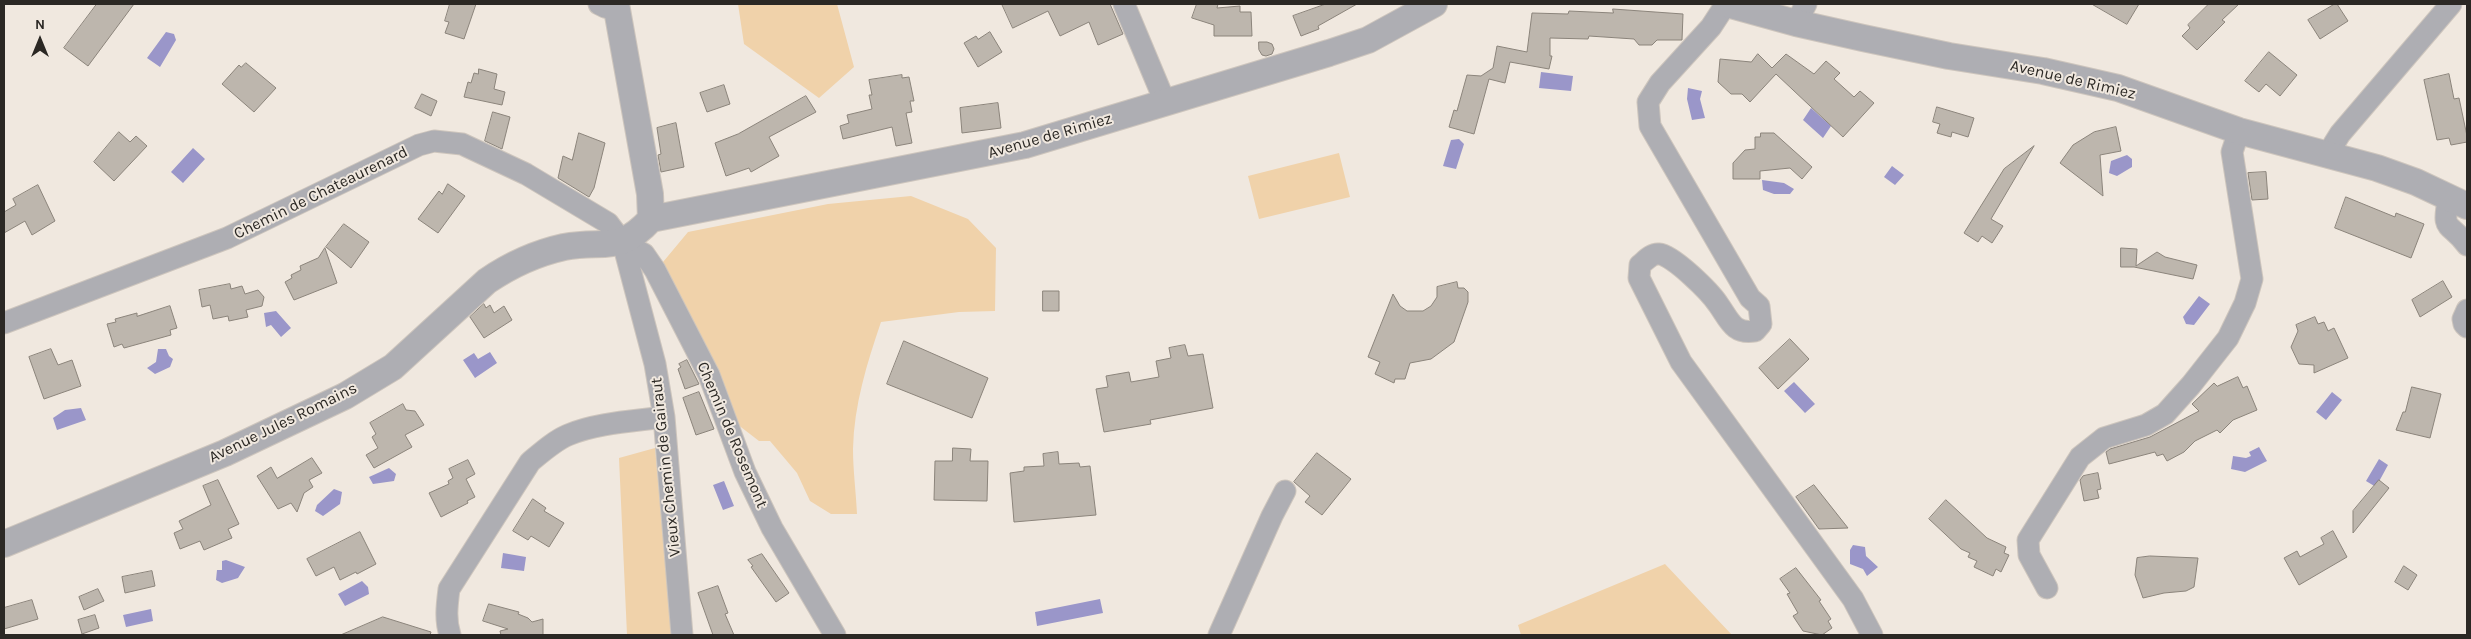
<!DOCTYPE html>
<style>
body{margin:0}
#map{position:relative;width:2471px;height:639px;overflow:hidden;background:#f0e8df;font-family:Karla,sans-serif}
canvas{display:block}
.frame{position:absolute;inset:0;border:5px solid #2b2824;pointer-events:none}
.north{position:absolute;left:15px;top:15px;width:50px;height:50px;-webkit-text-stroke:4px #f0e8df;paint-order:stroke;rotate:0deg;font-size:14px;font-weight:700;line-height:20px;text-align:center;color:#2b2824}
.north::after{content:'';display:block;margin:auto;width:18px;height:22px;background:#2b2824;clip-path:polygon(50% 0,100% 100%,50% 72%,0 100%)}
</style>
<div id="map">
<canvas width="2471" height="639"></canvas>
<div class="frame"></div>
<div class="north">N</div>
</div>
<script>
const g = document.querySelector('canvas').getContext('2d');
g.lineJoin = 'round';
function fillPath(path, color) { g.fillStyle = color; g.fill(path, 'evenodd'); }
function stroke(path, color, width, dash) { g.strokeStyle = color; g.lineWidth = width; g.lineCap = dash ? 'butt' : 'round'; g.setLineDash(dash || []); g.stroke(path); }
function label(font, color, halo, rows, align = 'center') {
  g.font = font + ' Karla,sans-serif'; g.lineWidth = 4; g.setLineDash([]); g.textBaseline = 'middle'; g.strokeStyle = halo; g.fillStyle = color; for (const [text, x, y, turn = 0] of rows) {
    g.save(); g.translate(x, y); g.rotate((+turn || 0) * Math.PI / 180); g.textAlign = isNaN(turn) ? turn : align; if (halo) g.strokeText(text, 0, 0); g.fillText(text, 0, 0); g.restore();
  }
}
const green = new Path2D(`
 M738,4h99l17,63 -35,31 -75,-54z
 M1339,153l11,44 -91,22 -11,-43z
 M911,196l57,23 28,29 -1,63 -36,1 -78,10c-14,41 -27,83 -28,127 0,21 3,43 4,65h-26l-21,-13 -13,-28 -27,-32h-11l-22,-17 -74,-150v-12l25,-30 140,-28z
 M655,448l17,187h-45l-8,-177z
 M1665,564l67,71h-211l-3,-10z`);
const water = new Path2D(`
 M166,32l8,2 2,6 -16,27 -13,-9z
 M1541,72l32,4 -2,15 -32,-3z
 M1688,88l14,3 -2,8 5,19 -13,2 -5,-21z
 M1811,108l20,18 -8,12 -20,-18z
 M1459,139l5,5 -8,25 -13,-3 8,-26z
 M193,148l12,11 -22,24 -12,-11z
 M2127,155l5,4v8l-15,9 -8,-3 2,-12z
 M1892,166l12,9 -9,10 -11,-8z
 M1762,180l22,3 10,6 -4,5h-16l-11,-4z
 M2199,296l11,8 -16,21 -8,-1 -3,-7z
 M276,311l15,17 -10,9 -10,-12 -5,2 -2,-14z
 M158,349h8l3,7 4,3 -3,8 -15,7 -8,-6 9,-6z
 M490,352l7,11 -22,15 -12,-18 11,-7 4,6z
 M1794,382l21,22 -10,9 -21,-22z
 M2332,392l10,8 -16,20 -10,-8z
 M81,408l5,12 -29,10 -4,-12 12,-8z
 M2259,447l8,14 -22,11 -14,-3 2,-13 13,2 5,-2 -2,-4z
 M2379,459l9,6 -12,22 -10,-6z
 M389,468l7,6 -2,7 -21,3 -4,-7z
 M724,481l10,25 -11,4 -10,-25z
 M334,489l8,3 -2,12 -17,12 -8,-5 2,-6z
 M1853,545l12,2 1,9 12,11 -11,9 -4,-7 -13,-5v-14z
 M503,553l23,4 -2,14 -23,-3z
 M226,560l19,7 -7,11 -16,5 -6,-3 1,-10h5v-9z
 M362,581l6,6 1,7 -24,12 -7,-12z
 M1100,599l3,14 -66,13 -2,-14z
 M151,609l2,12 -27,6 -3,-12z`);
const building = new Path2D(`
 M97,4h37l-46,62 -24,-18z
 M450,4h26l-12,35 -19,-6 4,-11 -4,-1z
 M1002,4h108l13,30 -25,11 -9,-23 -29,14 -12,-25 -35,17z
 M1197,4h21l-1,4 23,-2v6h11l1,24h-38v-11l-22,-7z
 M1326,4h31l-39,22 1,3 -18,7 -8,-20z
 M2092,4h47l-12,20z
 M2209,4h30l-17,16 3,2 -28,28 -15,-14 8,-8 -2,-3z
 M2335,4h2l11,17 -28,18 -12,-19z
 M1613,9l70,5 -1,26h-25l-5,5h-13l-5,-6 -45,-3 -1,3 -38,-1v18h2l-3,13 -39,-7 -5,21 -16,-4 -15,55 -25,-7 5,-17 3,1 10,-36 14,1 12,-8 4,-22 30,6 5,-39 36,1 1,-3 44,2z
 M990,32l12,20 -24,15 -14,-24 12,-7 2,3z
 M1259,42h8l5,2 2,5 -2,5 -6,2 -4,-1 -3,-5z
 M2269,52l28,23 -17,21 -14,-12 -7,8 -14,-11z
 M1758,54l14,14 14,-14 28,20 12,-13 14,12 -6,6 20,18 6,-6 14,12 -31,34 -67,-63 -26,28 -8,-8h-11l-13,-12 2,-23 31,3z
 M246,63l30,25 -22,24 -32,-28 17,-19 2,2z
 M479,69l18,5 -3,15 11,3 -3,13 -38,-8 4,-15 3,1 3,-10 4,1z
 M2449,74l5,25 5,-1 8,38v6l-16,3 -2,-7 -12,2 -13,-60z
 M902,75v3l7,-1 5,24h-4l2,11 -6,1 6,30 -16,3 -4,-19 -49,12 -3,-13 9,-3 -2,-8 25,-6 -3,-14h3l-3,-15z
 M724,85l6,19 -23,8 -7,-19z
 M422,94l15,7 -6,15 -16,-8z
 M806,96l10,16 -47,25 10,19 -28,16 -2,-4 -23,8 -11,-33 23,-9z
 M998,103l3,25 -39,5 -2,-25z
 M1937,107l37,11 -6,19 -16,-5 -1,5 -14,-4 3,-9 -7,-2z
 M493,112l17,5 -8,32 -17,-8z
 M676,123l8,44 -23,5 -3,-17 3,-1 -4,-26z
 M2116,127l5,24 -21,4 3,41 -43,-33 13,-18 21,-13z
 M119,132l11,10 6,-6 11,10 -33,35 -20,-19z
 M579,133l26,10 -11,45 -5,9 -31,-19 5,-22 9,4z
 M1761,133h13l38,34 -10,12 -12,-11 -30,3v8h-27v-16l12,-13 10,-1v-12h5z
 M2034,146l-43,73 12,7 -11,17 -10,-7 -4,6 -14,-9 40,-64z
 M2266,172l2,27 -16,1 -4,-27z
 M448,184l17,12 -27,37 -20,-14 21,-28 3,3z
 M38,185l17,36 -23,14 -7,-14 -21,12v-21l12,-7 -3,-6z
 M2346,197l49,20 1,-4 28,11 -13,34 -76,-30z
 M344,224l25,18 -18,26 -25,-21z
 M325,248l12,35 -43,17 -9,-18 7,-4 -1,-3 10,-5 -1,-4 18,-8z
 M2121,248l16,1 -1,17 21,-14 8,5 32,8 -4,14 -59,-12h-13z
 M2443,281l9,16 -32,20 -8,-17z
 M1457,282l1,6h6l4,4v10l-14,40 -23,17 -21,4 -5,16h-10l-1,4 -19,-9 5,-12 -12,-5 25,-63 7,12 7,5h16l8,-5 6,-9v-10z
 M230,284l1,5 11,-3 3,8 13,-4 6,7 -2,9 -16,4 2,7 -19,4 -1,-5 -15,3 -3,-14 -8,2 -3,-17z
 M1043,291h16v20h-16z
 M484,304l2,4 4,-3 4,8 10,-7 8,14 -28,18 -14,-21z
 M170,306l7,22 -7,2 1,5 -47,13 -2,-4 -8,3 -7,-23 9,-2 -1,-3 22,-6v3z
 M2315,317l3,7 6,-2 4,9 6,-3 14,30 -34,15v-8l-15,-1 -8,-17 7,-16 -2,-6z
 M1790,339l19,20 -31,30 -19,-21z
 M904,341l84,37 -16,40 -85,-34z
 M1185,345l3,11 15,-2 10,54 -63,12 1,4 -47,8 -8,-43 12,-2 -2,-11 23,-4 2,10 28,-5 -3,-16 15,-3 -2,-10z
 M51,349l7,16 14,-5 9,26 -37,13 -15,-42z
 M687,360l12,24 -14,5 -7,-20 3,-2 -2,-3z
 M2238,377l5,11 4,-2 10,24 -24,10 -13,13 -3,-3 -22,11 -11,11 -17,9 -4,-7 -6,2 -2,-4 -46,12 -3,-12 4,-3 40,-12 49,-26 -7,-7 22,-21 3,3z
 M2412,387l29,7 -11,44 -34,-8 7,-18h2z
 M699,392l15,37 -18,6 -13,-37z
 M403,404l3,6 9,1 9,14 -19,10 7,12 -38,21 -8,-13 12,-7 -6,-11 4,-3 -6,-11z
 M953,448l18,1 -1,12h18l-1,40 -53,-1 1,-39h17z
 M1058,452l1,12 20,-1 1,4 10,-1 6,49 -82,7 -4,-49 14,-2v-4l20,-1 -1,-12z
 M1317,453l34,26 -29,36 -17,-13 5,-6 -16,-14z
 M312,458l10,15 -13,7 4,7 -9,6 -7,19 -6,-9 -13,6 -21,-33 14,-9 6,11z
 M468,460l7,14 -9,5 9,18 -8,4 1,2 -27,14 -12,-24 20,-9 -1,-3 5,-3 -4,-9z
 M2098,473l3,16 -4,1 2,8 -15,3 -4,-21 3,-4z
 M218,480l21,44 -11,5 4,9 -28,12 -4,-9 -20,8 -6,-16 9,-4 -4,-8 32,-16 -8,-19z
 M2379,480l10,8 -36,45v-22z
 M1814,485l34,43 -29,1 -23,-32z
 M533,499l13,9 -2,3 20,12 -15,24 -18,-11 -3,4 -15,-9z
 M1946,500l41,38 19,9 -2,6 5,2 -8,17 -5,-3 -3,7 -19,-9 3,-6 -9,-4 2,-4 -9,-4 -32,-30z
 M2333,531l14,26 -48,28 -15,-27 13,-7 3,6 24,-13 -3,-6z
 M360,532l16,32 -19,10 -1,-2 -16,8 -6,-13 -18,9 -9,-17z
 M762,554l27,39 -13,9 -25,-35 2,-1 -5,-6z
 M2150,556l48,2 -4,29 -8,4 -22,2 -21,5 -8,-23 2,-17z
 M2404,566l13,9 -9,15 -13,-8z
 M1796,568l25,32 -2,1 12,18 -3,2 4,7 -10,7 -19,-4 -10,-15 5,-3 -11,-19 3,-1 -10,-14z
 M152,571l3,15 -30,7 -3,-16z
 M718,586l10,27 -3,1 9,21h-21l-15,-42z
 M98,589l6,12 -20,9 -5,-13z
 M32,600l6,19 -34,10v-21z
 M489,604l30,8 -1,2 10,4 4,4 11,-3v16h-42l-1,-4 8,-2 -25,-8z
 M95,615l4,13 -17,6 -4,-14z
 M383,617l48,15 -1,3h-89z`);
const minor = new Path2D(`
 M599,4l6,3 12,3
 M1124,4l41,98
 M1726,4l-15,23 -51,56 -12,19 2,24 100,172 9,8 2,18 -6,7c-22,4 -26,-12 -37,-27 -8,-12 -45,-49 -59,-50 -7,-1 -14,7 -19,11l-1,13 42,84 172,237 19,36
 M1796,23l10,-19
 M2327,155l13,-21 111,-130
 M2449,197c-8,36 0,24 18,48
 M623,243l32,121 9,53 18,218
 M2467,310l-4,9 1,5 3,3
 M4,323l223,-85 192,-93 15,-4 28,3 64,30 82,49 15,20 21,11 11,16 54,105 36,97 27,56 63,107
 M2047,588l-18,-33 -1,-15 52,-83 24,-19 42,-13 19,-11 26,-29 37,-47 17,-35 7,-24 -20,-127 7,-21
 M450,635c-5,-15 -3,-30 -1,-46l81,-127c12,-10 24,-21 38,-27 27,-12 67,-14 96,-18
 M1219,635l53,-119 13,-25`);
const tertiary = new Path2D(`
 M1727,4l69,19 67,15 86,18 94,15 75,17 121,43 138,37 39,14 51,24
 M651,219l374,-74 304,-92 39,-13 66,-36
 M4,544l221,-91 120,-57 48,-29 94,-86c22,-15 50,-28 77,-34 41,-8 54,8 87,-28l-1,-25 -34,-190`);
const streetNames = [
 ["Avenue de Rimiez",2073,80,13],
 ["Avenue de Rimiez",1050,136,-16],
 ["Chemin de Chateaurenard",321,193,-26],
 ["Avenue Jules Romains",283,423,-26],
 ["Chemin de Rosemont",732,435,67],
 ["Vieux Chemin de Gairaut",666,467,-96]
];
fillPath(green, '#f0d2aa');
fillPath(water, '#9a96c9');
fillPath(building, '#bdb6ad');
stroke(building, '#8b847b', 1);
stroke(minor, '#cdc5bd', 23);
stroke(tertiary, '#cdc5bd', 28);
stroke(minor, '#aeaeb3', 21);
stroke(tertiary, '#aeaeb3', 26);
label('16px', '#2b2824', '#f0e8df', streetNames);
</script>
